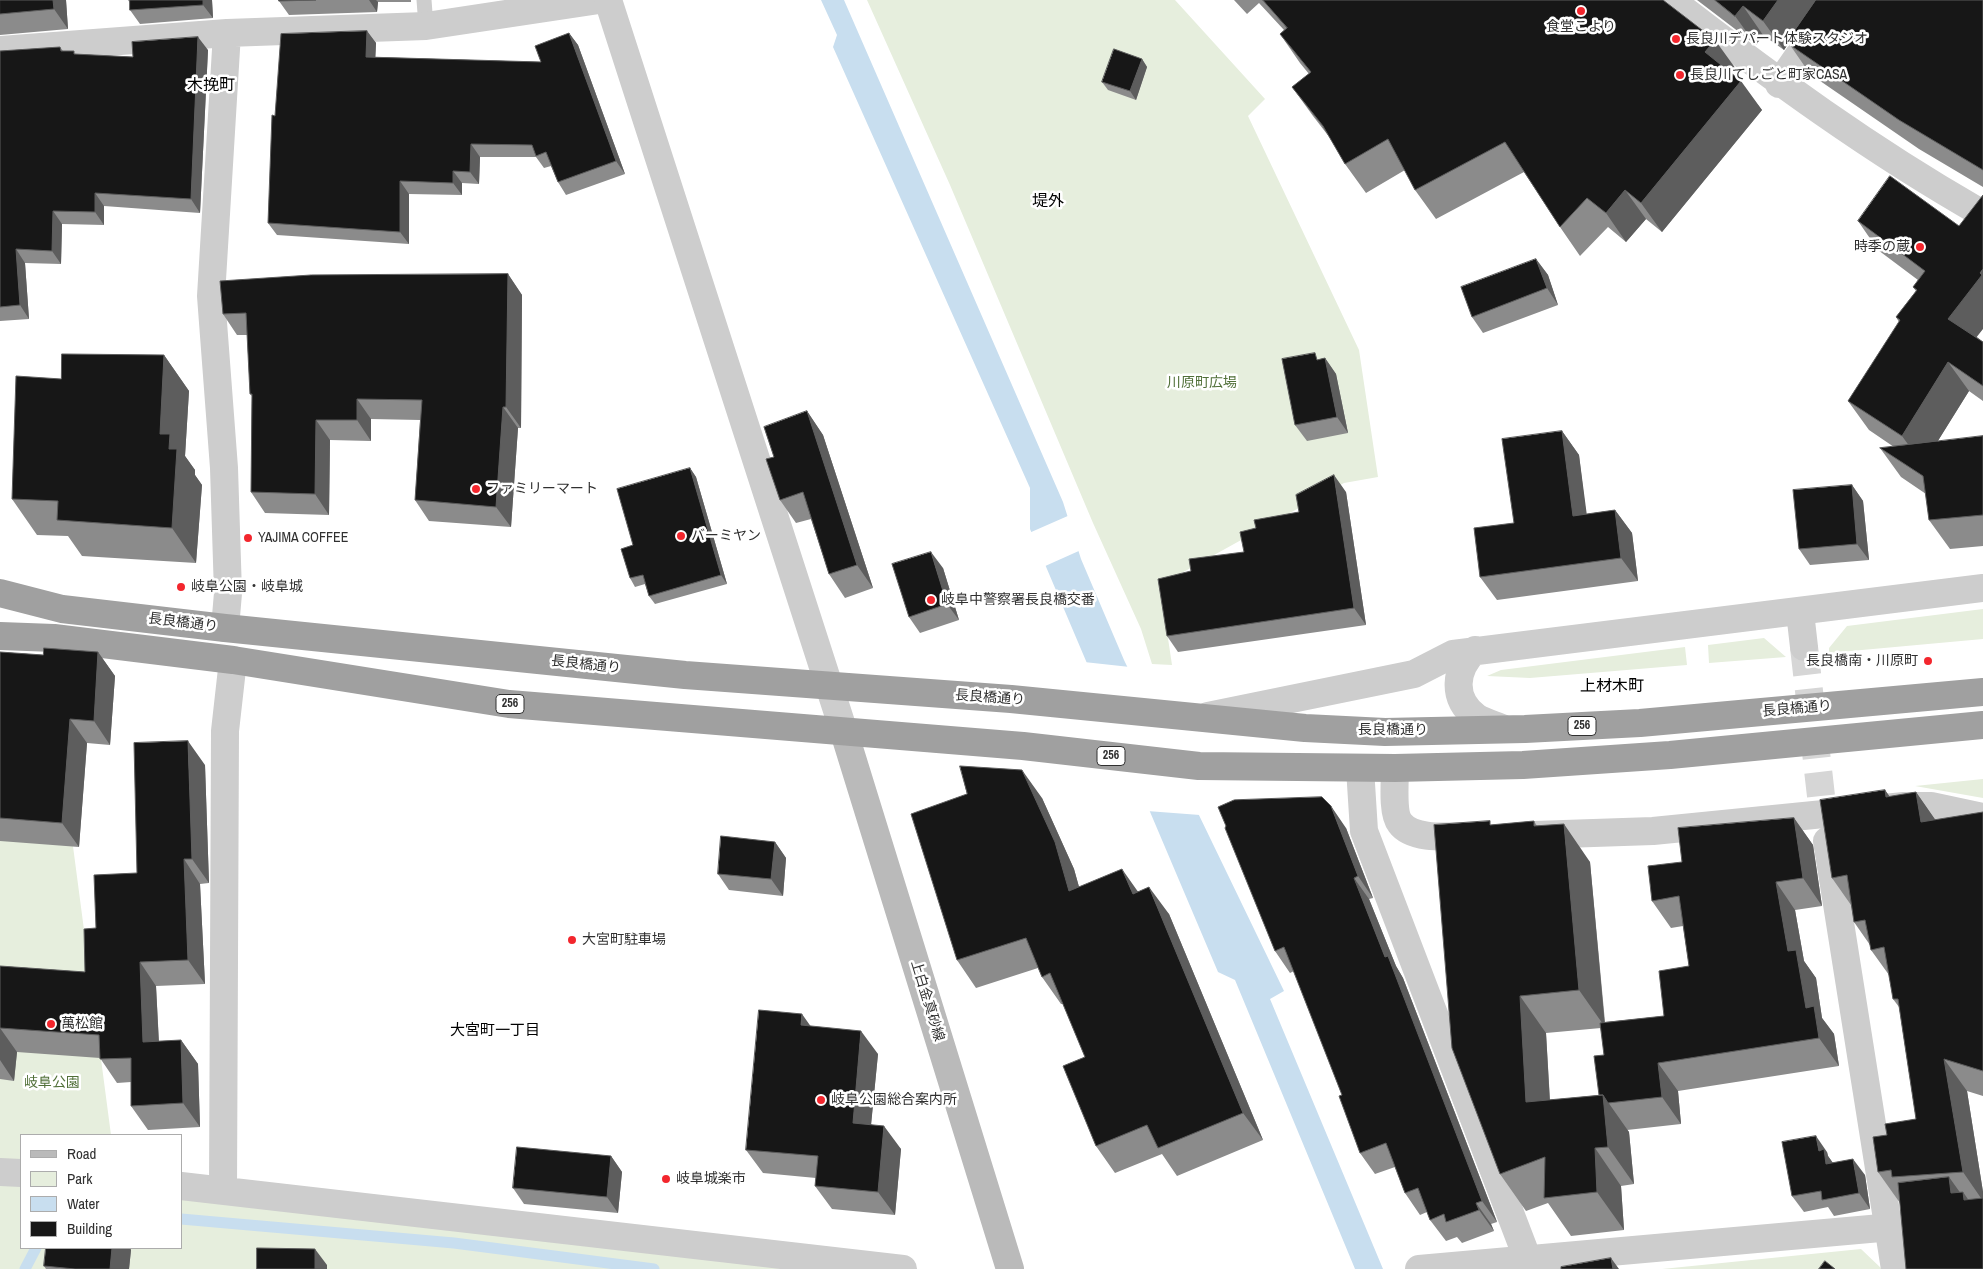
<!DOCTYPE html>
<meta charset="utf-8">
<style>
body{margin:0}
#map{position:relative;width:1983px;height:1269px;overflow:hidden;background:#fff;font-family:"Archivo Narrow",sans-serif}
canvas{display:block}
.legend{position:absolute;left:20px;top:1134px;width:162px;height:115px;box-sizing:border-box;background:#fff;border:1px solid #acacac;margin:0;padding:6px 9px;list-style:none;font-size:15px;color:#303030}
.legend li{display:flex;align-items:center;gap:10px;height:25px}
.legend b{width:25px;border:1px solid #acacac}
</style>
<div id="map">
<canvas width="1983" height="1269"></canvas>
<ul class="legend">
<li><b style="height:6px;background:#bababa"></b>Road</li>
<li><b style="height:14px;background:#e6eedd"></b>Park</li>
<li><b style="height:14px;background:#c8deef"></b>Water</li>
<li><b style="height:14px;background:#171717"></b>Building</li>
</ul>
</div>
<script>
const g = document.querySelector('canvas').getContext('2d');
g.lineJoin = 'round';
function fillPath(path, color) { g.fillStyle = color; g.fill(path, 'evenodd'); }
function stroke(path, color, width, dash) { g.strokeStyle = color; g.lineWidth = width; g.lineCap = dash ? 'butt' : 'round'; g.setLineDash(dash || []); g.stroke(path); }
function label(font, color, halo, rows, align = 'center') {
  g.font = font + ' "Archivo Narrow","Noto Sans JP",sans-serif'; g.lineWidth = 5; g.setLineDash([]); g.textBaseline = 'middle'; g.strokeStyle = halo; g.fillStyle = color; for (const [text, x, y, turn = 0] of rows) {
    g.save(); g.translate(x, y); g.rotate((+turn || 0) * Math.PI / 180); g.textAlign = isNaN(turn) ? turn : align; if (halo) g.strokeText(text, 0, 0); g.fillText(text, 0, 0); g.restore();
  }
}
const green = new Path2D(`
 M867,0h308l90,99 -17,17 111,234 19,127 -34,6 -184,102 12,80 -20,-1 -11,-35 -48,-106 -143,-338z
 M1983,609v30l-154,14v-5l18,-22z
 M1764,638l22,19 -77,6 -1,-18z
 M1685,647l2,18 -157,13 -43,-2 14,-6z
 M0,697l54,5 57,433h-90v113h160v-60l696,81h-877z
 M1983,779v19l-68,-12z
 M1861,1249l21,20h-220z`);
const water = new Path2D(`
 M821,0h23l219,502 18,57 43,101 160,331 -14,8 113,270h-28l-120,-289 -17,-8 -188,-443v-41l-197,-441 4,-12z`);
const pier = new Path2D(`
 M1070,515l11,35 -38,17 -14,-34z
 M1084,662l46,5 70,148 -53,-4z`);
const stream = new Path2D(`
 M181,1219l273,24 200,26
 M25,1269l11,-21`);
const minorTunnel = new Path2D(`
 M1804,647l17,149`);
const service = new Path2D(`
 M424,0l2,26`);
const minor = new Path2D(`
 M1671,0c101,78 201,151 312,214
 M0,50l227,-17 199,-7 173,-26
 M1779,84l58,-84
 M1800,612l4,35
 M225,628l3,-35 -4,-125 -13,-172 16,-263
 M1475,650c-20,19 -24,48 1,67 7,5 19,8 28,12
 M1208,716l206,-42 39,-20 530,-66
 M1360,768l4,63 164,429
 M1395,768c0,13 -3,45 5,55 13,18 52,13 71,13
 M1534,835l119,-4 251,-25h27l52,11
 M1827,841l68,428
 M0,1172l21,1
 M181,1186l722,83
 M223,1189l2,-458 8,-71
 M1419,1269l564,-50`);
const tertiary = new Path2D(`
 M608,0l236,732`);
const secondary = new Path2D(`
 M844,732l166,537`);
const trunk = new Path2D(`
 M0,593l62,16 163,19 460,47 326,24 294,29 80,4 140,-3 115,-6 343,-31
 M0,636l54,2 179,22 276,44 514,42 176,20 196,2 128,-3 147,-10 313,-30`);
const wall = new Path2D(`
 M0,0h66l2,29 -68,6z
 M128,0h84l1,18 -73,6 -10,-14v-7z
 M279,0h132v2h-33l-1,10 -88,3 -10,-14z
 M1234,0h429l73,69 -4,4 30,37 -100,122 -16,-13 -20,23 -18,-15 -28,29 -20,-29 -36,-55 -88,47 -21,-29 -10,-20 -39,23 -21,-29 -15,-26 -17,-22 -21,-29 17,-13 -9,-11 -20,-29 4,-4 -25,-27 -12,11z
 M1697,0h286v187l-64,-38 -109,-75 -20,-29 1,-3 -1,-1 -6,9 -21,-15 -7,10z
 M367,31l9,12 -1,14 166,5 28,-29 9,12 47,129 -59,21 -8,-13 -7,-16 -7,2 -8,-11h-56l-1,27 -17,-1v12l-53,-1v50l-132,-9 -9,-12 7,-107z
 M60,47l3,4 13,3 57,3 75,-7 -8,163 -96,-7v19l-42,-1 -1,40 -36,-1 4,56 -29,2v-270z
 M1142,59l5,8 -11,33 -28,-10 -6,-8z
 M1858,221l101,5 18,111 6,5v59l-14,-10 -32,51 46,-6v110l-33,3 -21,-29 -3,-26 -25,-17 -21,-29 14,-1 -25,-17 -21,-29 51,-79 -3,-5 20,-26 -3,-4 5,-7 -40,-30z
 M1536,259l12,16 10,30 -75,28 -11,-16z
 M508,274l14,21 -1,133h-3l-7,99 -82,-6 -14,-21 5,-80 -49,-1v22l-41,-1 -1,75 -64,-2 -14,-21 1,-96 -2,-2 -3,-59h-10l-14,-21z
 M164,355l25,36 -4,65 10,14v5l7,10 -6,78 -114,-7 -14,-20 -31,-1 -25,-36 49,-120z
 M1325,358l11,16 12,59 -41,8 -12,-16 25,-66z
 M807,411l16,24 50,153 -28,10 -16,-24 -18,-55 -15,4 -16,-23 -6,-43z
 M1562,431l17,24 7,59 29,-4 17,23 6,48 -141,19 -17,-23 34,-54z
 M690,468l6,9 31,107 -72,20 -6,-8 -4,-12 -10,3 -5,-9 3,-33z
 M1852,485l11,16 6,59 -59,5 -11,-16z
 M1346,492l20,133 -188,27 -11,-16 24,-65 53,-19 12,-24 43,-16z
 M943,568l16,52 -39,13 -11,-16z
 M0,652l43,3 55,-3 17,24 -5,69 -23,-2 -8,104 -79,-6z
 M205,765l4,118 -9,1 5,100 -49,2 3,56 22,-2 17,24 2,63 -52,3 -17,-24v-24l-14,1 -17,-25 -83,-6 -3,29 -14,-2v-113l85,6 11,-44 41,-55z
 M1885,790l5,7 26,-5 19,28 48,-8v284l-16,-5 16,101v77l-83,-66 -22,-31 9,-37 29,-16 -17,-112 -6,-8 -4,-24 -18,-25 -1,-5 -16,-23 -3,-17 -19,-27z
 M967,794l75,4 32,71 5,18 59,4 31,23 94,226 -86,36 -15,-22 -47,19 -19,-27 -11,-89 -22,-53h-2l-19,-27 -4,-9 -62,20 -19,-28z
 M1794,818l19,27 9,61 -27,4 9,51 12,17 6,40 12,16 5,32 -161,25 3,33 -54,6 2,2 5,52 -13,2 3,44 -53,6 -23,-33 -22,8 -26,-37 -8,-349 42,-4 3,5 53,36 15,160 59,-6 25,-50 -6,-40 -12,2 -19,-27 30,-39zM1601,1028l3,27 -5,40 -49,5 -4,-67z
 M1226,826l120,2 27,70 -4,1 27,67 7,12 94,244 -6,2 3,7 -32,12 -5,-6 -11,4 -16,-21 -3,-8 -7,3 -15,-22 -10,-26 -20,7 -15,-21 -18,-58 -48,-124 -4,2 -15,-22z
 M775,842l11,16 -3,38 -54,-6 -11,-16z
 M810,1026l68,28 -7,70 30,25 -6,66 -63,-6 -17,-23 1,-8 -53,-5 -17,-23z
 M1827,1152l1,4 5,7 32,12 5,34 -36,7 -6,-9 -24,5 -12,-16z
 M611,1156l11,16 -4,41 -94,-9 -11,-16z
 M46,1248h84l1,2 -2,19h-83l-2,-3z`);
const shadedWall = new Path2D(`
 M53,0h13l2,29 -14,-20z
 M203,0h9l1,18 -10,-13z
 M369,0h7l2,2 -1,10z
 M1778,0h40l-29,39 1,2 -6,9 -21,-29z
 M1743,6l20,29 -7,10 -21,-29z
 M367,31l9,12 -1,26 -9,-12z
 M569,33l9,12 47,129 -9,-13z
 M198,37l10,13 -8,163 -9,-14z
 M1715,40l21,29 -11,12 -20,-29z
 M1142,59l5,8 -11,33 -6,-9z
 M1741,81l21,29 -100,122 -21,-29z
 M471,144l9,13 -1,27 -9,-12z
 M453,171l9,12v12l-9,-12z
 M400,181l9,13v50l-9,-12z
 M1625,190l21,29 -20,23 -20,-29z
 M95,193l9,13v19l-9,-13z
 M53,211l9,13 -1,40 -9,-13z
 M16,249l9,14 4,56 -9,-14z
 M1536,259l12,16 10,30 -11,-17z
 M1983,269v60l-15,19 -20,-29z
 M508,274l14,21 -1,133 -15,-21z
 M164,355l25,36 -4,65 10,14v5l7,10 -6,78 -24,-35 -12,-94z
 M1325,358l11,16 12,59 -11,-16z
 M1948,362l21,29 -46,74 -21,-29z
 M357,399l14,20v22l-14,-21z
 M503,407l15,21 -7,99 -15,-20z
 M807,411l16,24 50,153 -16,-23z
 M316,420l14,20 -1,75 -14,-21z
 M1562,431l17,24 11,84 -17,-23z
 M690,468l6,9 31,107 -6,-9z
 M1334,475l12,17 20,133 -12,-17z
 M1852,485l11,16 6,59 -12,-16z
 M1615,510l17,23 6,48 -17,-23z
 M931,552l12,16 16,52 -12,-16z
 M98,652l17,24 -5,69 -16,-24z
 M70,719l17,24 -8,104 -17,-24z
 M188,741l17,24 4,118 -17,-24z
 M1022,770l20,28 32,71 14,50 -19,-28z
 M1885,790l22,32 -21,-25z
 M1916,792l23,33 -18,-3z
 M1331,806l15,22 27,70 -15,-22z
 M1794,818l19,27 9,61 -19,-28z
 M1564,824l26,38 15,165 -26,-37z
 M775,842l11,16 -3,38 -12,-17z
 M184,859l16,25 5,100 -17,-24z
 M1122,869l19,27 -8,-2z
 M1354,878l15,21 27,67 7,12 94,244 -15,-21z
 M1776,882l19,28 9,51 12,17 6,40 12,16 5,32 -20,-28 -13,-30 -18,-57z
 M1149,887l20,27 94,226 -20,-27z
 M140,962l16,24 4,80 -17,-24z
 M1520,996l26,37 6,107 -26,-38z
 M802,1014l17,24 -18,-13z
 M0,1028l17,24 -3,29 -14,-21z
 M861,1031l17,23 -9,92 -16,-23z
 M181,1040l17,24 2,63 -17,-24z
 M1944,1059l23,32 16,101v9l-20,-29z
 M1658,1063l20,28 3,33 -19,-27z
 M1603,1095l26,37 5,52 -26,-37z
 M884,1126l17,23 -6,66 -17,-23z
 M1816,1136l11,16 1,4 7,10 -9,-2 -7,-13z
 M1595,1148l26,38 3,44 -27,-38z
 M611,1156l11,16 -4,41 -11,-16z
 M1853,1159l12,16 5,34 -11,-16z
 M1949,1177l15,21 -1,-6 20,29 -32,-28z
 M1476,1203l15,21 3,7 -15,-21z
 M112,1248h18l1,2 -2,19h-19z
 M315,1249l12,16v4h-12z
 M1611,1258l8,11h-6z`);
const building = new Path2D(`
 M0,0h53l1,9 -54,5z
 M130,0h73v5l-73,5z
 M279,0h37l-37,1z
 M1263,0h400l52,40 -10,12 36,29 -100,122 -16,-13 -19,23 -19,-15 -27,29 -55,-85 -90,48 -27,-51 -43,25 -22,-38 -31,-39 19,-15 -31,-38 7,-6z
 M1715,0h63l-15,21 -20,-15 -8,10z
 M1816,0h167v170l-84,-50 -109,-75 2,-4 -3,-2z
 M367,31l-1,26 175,5 -6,-16 34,-13 47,128 -58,21 -12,-30 -10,4 -4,-11 -61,-1 -1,28 -17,-1v12l-53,-2v51l-132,-9 4,-108 3,1 6,-82z
 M198,37l-7,162 -96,-6v19l-42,-1 -1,40 -36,-2 4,56 -20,2v-256l60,-4 1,4h13v3l59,3 -1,-15z
 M1114,49l28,10 -12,32 -28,-9z
 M1890,176l69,50 24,-31v74l-3,4 2,2 -34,44 35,23v44l-35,-24 -46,74 -54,-35 52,-81 -4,-3 21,-27 -4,-3 12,-16 -67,-50z
 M1536,259l11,29 -75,29 -11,-30z
 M508,274l-2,133h-3l-7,100 -81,-7 7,-100 -65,-1v21h-41l-1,74 -64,-2 1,-98h-2l-4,-81 -23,1 -3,-33 91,-6z
 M1315,353l2,7 8,-2 12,59 -42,8 -13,-66z
 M62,354l102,1 -4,79h10l-1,15h8l-5,79 -115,-8 1,-19 -46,-2 4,-123 45,3z
 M807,411l50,154 -28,9 -26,-82 -23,8 -14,-41 8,-2 -10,-30z
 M1562,431l11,85 42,-6 6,48 -141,19 -6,-49 40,-5 -12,-84z
 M1983,436v79l-54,5 -6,-44 -43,-28z
 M690,468l31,107 -72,21 -6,-21 -13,3 -9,-29 12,-4 -16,-56z
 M1334,475l20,133 -187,28 -9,-57 33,-8 -2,-12 55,-7 -4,-20 16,-4 -2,-8 45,-8 -3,-17z
 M1852,485l5,59 -58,5 -6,-59z
 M931,552l16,52 -38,13 -17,-53z
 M44,648l54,4 -4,69 -24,-2 -8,104 -62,-5v-166l43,3z
 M188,741l4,118h-8l4,101 -48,2 3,80 38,-2 2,63 -52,3v-48l-31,1 -1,-24 -99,-7v-62l85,6 -1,-43 12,-1 -2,-53 43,-2 -3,-130z
 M960,766l62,4 33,72 14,49 53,-22 11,25 16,-7 94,226 -85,35 -11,-23 -51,21 -33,-80 22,-9 -35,-84 -8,4 -16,-39 -69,22 -46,-146 56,-20z
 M1885,790l1,7 30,-5 5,30 62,-10v259l-39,-12 19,113 -71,5 -1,-7 -13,2 -5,-35 14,-2 -2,-11 31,-5 -18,-120h-5l-9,-52 -13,3 -6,-30 -11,2 -7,-47 -15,3 -12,-78z
 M1322,797l9,9 27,70 -4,2 31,79 3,-1 94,245 -6,2 3,7 -33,12 -2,-8 -14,6 -12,-32 -13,5 -19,-50 -26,10 -21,-57 3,-1 -58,-148 -9,4 -50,-123 1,-2 -8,-19 16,-7z
 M1794,818l9,60 -27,4 12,69 8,-1 10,58 8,-2 5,32 -161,25 4,34 -54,6 -5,-8h-4l-5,-39 10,-1 -4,-32 64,-7 -5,-45 30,-5 -10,-70 -27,5 -4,-35 34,-4 -4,-34z
 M1490,821v4l44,-4v5l30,-2 15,166 -59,6 6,106 77,-7 5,52 -13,1 2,44 -53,6 1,-41 -45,17 -48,-126 -18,-223z
 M721,836l54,6 -4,37 -53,-5z
 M759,1010l43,4 -1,11 60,6 -8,92 31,3 -6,66 -63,-6 3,-30 -72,-6z
 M1816,1136l3,15 5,-2 2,15 27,-5 6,34 -37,7 -1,-9 -29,5 -10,-54z
 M517,1147l94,9 -4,41 -94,-9z
 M1949,1177l2,16 12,-1 1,8 19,-2v71h-77l-8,-86z
 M46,1248h66l-2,21h-35l-31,-3z
 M257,1248l58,1v20h-58z
 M1611,1258l2,11h-52v-2z
 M1825,1261l10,8h-16z`);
const markers = [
 [1581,11,5,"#f3262d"],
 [1676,39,5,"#f3262d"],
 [1680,75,5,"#f3262d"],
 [1920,247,5,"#f3262d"],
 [476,489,5,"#f3262d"],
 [681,536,5,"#f3262d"],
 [248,538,5,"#f3262d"],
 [181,587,5,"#f3262d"],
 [931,600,5,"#f3262d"],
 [1928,661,5,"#f3262d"],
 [572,940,5,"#f3262d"],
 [51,1024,5,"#f3262d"],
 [821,1100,5,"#f3262d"],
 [666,1179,5,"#f3262d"]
];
const shields = [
 [510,704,28],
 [1582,726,28],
 [1111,756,28]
];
const shieldNames = [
 ["256",510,704],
 ["256",1582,726],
 ["256",1111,756]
];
const poiNames = [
 ["食堂こより",1581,27,"center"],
 ["長良川デパート体験スタジオ",1686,39],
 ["長良川てしごと町家CASA",1690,75],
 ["時季の蔵",1910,247,"right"],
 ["ファミリーマート",486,489],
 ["バーミヤン",691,536],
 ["YAJIMA COFFEE",258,538],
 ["岐阜公園・岐阜城",191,587],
 ["岐阜中警察署長良橋交番",941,600],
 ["長良橋南・川原町",1918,661,"right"],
 ["大宮町駐車場",582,940],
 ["萬松館",61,1024],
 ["岐阜公園総合案内所",831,1100],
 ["岐阜城楽市",676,1179]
];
const parkNames = [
 ["川原町広場",1202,383],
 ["岐阜公園",52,1083]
];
const streetNames = [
 ["長良橋通り",183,623,7],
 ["長良橋通り",586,665,6],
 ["長良橋通り",990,698,4],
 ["長良橋通り",1797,709,-5],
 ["長良橋通り",1393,730],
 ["上白金真砂線",927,1001,73]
];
const neighbourhoodNames = [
 ["大宮町一丁目",495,1031]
];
const quarterNames = [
 ["木挽町",211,86],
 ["堤外",1048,202],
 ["上材木町",1612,687]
];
fillPath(green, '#e6eedd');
fillPath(water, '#c8deef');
fillPath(pier, '#fff');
stroke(stream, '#c8deef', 11);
stroke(minorTunnel, '#d6d6d6', 28, [28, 14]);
stroke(service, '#cdcdcd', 15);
stroke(minor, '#cdcdcd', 28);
stroke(tertiary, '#cdcdcd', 28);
stroke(secondary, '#bababa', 28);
stroke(trunk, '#a0a0a0', 28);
fillPath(wall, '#8b8b8b');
fillPath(shadedWall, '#5d5d5d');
fillPath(building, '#171717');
stroke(building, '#5d5d5d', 1);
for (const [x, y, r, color] of markers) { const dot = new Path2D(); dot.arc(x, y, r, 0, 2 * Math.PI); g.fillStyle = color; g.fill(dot); stroke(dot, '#fff', 2); }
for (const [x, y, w] of shields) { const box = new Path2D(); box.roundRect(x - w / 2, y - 9.5, w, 19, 4); g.fillStyle = '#fff'; g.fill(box); stroke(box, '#303030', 1); }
label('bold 12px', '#303030', null, shieldNames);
label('14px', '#303030', '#fff', poiNames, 'left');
label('14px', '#517039', '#fff', parkNames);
label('14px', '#303030', '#fff', streetNames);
label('15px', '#000', '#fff', neighbourhoodNames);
label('16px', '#000', '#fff', quarterNames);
</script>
